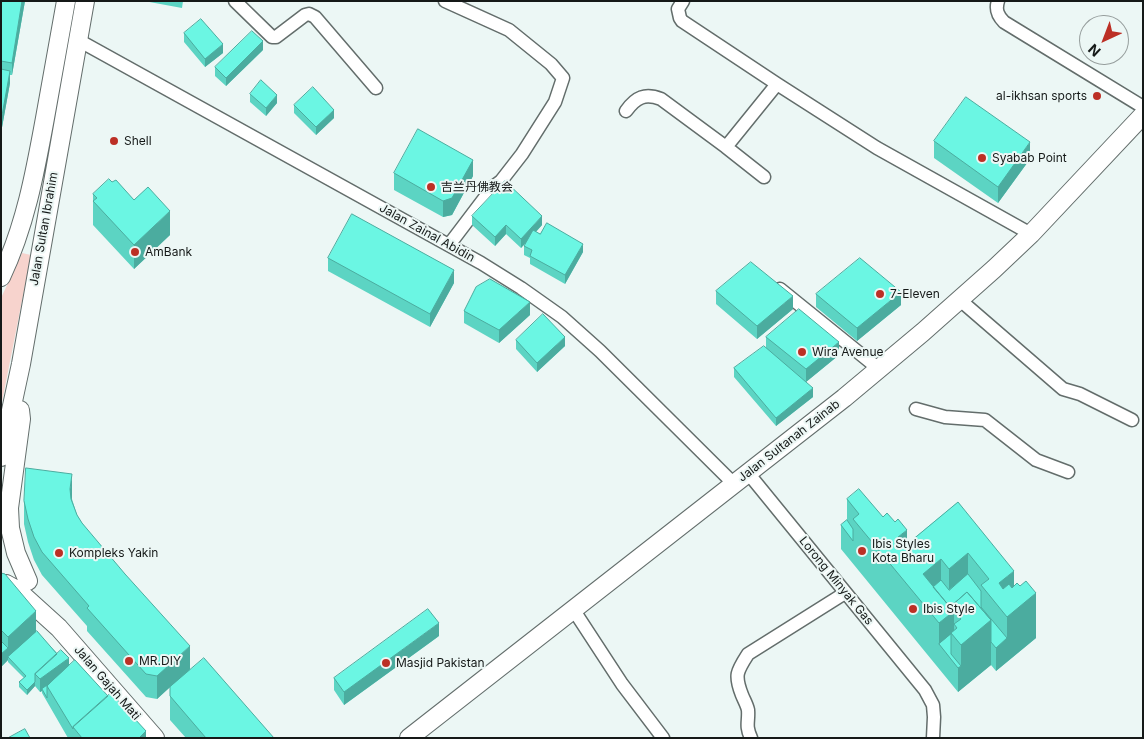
<!DOCTYPE html>
<meta charset="utf-8">
<style>
body{margin:0}
#map{position:relative;width:1144px;height:739px;overflow:hidden;background:#ecf7f5;font-family:Inter,sans-serif}
canvas{display:block}
.frame{position:absolute;inset:0;border:2px solid #151918;pointer-events:none}
.north{position:absolute;left:1079px;top:15px;width:50px;height:50px;box-sizing:border-box;background:#ecf7f5;border:1px solid #969e9d;border-radius:50%;rotate:223deg;font-size:14px;font-weight:700;line-height:20px;text-align:center;color:#151918}
.north::after{content:'';display:block;margin:auto;width:18px;height:22px;background:#bc2f25;clip-path:polygon(50% 0,100% 100%,50% 72%,0 100%)}
</style>
<div id="map">
<canvas width="1144" height="739"></canvas>
<div class="frame"></div>
<div class="north">N</div>
</div>
<script>
const g = document.querySelector('canvas').getContext('2d');
g.lineJoin = 'round';
function fillPath(path, color) { g.fillStyle = color; g.fill(path, 'evenodd'); }
function stroke(path, color, width, dash) { g.strokeStyle = color; g.lineWidth = width; g.lineCap = dash ? 'butt' : 'round'; g.setLineDash(dash || []); g.stroke(path); }
function label(font, color, halo, rows, align = 'center') {
  g.font = font + ' Inter,"Noto Sans SC",sans-serif'; g.lineWidth = 4; g.setLineDash([]); g.textBaseline = 'middle'; g.strokeStyle = halo; g.fillStyle = color; for (const [text, x, y, turn = 0] of rows) {
    g.save(); g.translate(x, y); g.rotate((+turn || 0) * Math.PI / 180); g.textAlign = isNaN(turn) ? turn : align; if (halo) g.strokeText(text, 0, 0); g.fillText(text, 0, 0); g.restore();
  }
}
const green = new Path2D(`
 M22,253l9,2 -30,152v-109z`);
const minor = new Path2D(`
 M235,1l37,36h4l4,-3 25,-19 4,-1 6,3 61,71
 M445,1l64,29 42,34 12,14 -8,24 -33,52 -21,27 -8,6 -44,58
 M683,1l-5,8 2,9 2,3 95,63 100,64 154,86
 M998,1c-3,9 0,15 6,21l139,85
 M78,40l403,223 40,25 41,29 38,34 134,133
 M626,111c10,-14 19,-18 35,-12l65,48 51,-63
 M726,147l38,30
 M780,289l99,80
 M960,300l103,89 17,5 52,26
 M916,409l29,8 40,3 51,40 32,12
 M748,473l177,217 8,15 1,12 -1,21
 M573,609l49,75 41,54
 M751,738c-6,-13 -2,-16 -3,-28 -1,-5 -4,-10 -6,-15 -8,-20 -5,-24 6,-41l97,-61`);
const secondary = new Path2D(`
 M1,277c24,-50 34,-104 44,-159 7,-39 14,-78 21,-117
 M20,410l1,9 -12,89 1,20 6,25 12,28
 M1,457l20,-93 64,-363
 M1,584h5l11,6 42,38 96,110
 M409,738l435,-340 79,-66 71,-63 37,-35 112,-119`);
const wall = new Path2D(`
 M1,1h24l-13,74h-2v8l-9,50z
 M144,1h39l-1,7z
 M184,33l39,20 -18,14 -21,-25z
 M263,50l-37,36 -11,-10v-9z
 M250,94l27,9 -11,13 -16,-14z
 M294,105l40,13 -18,17 -22,-22z
 M934,141l96,18 -32,44 -64,-45z
 M394,173l79,3 -21,39 -9,2 -49,-27z
 M112,182l22,18 36,35 -36,34 -41,-44v-31z
 M472,216l70,9 -6,7 47,20 -18,32 -35,-20v-6l-6,-3v-9l3,-5 -6,7 -15,-14 -11,12 -23,-21z
 M328,258l126,25 -24,44 -102,-56z
 M716,291l77,18 -36,30 -41,-35z
 M816,294l85,11 -44,36 -41,-34z
 M464,311l66,4 -31,28 -35,-20z
 M766,337l73,18 -33,27 7,15 -37,29 -42,-49v-9l32,-21z
 M516,340l49,6 -28,26 -21,-23z
 M72,499l5,16 5,8 108,146 84,69h-88l-16,-18v-33l-13,12 -11,-2 -59,-66v-5l-45,-51 -8,-15 -6,-18 -4,-18v-23z
 M847,499l36,18 24,27 51,-42 56,85 22,51 -40,33 -5,-6 -33,27 -117,-143v-24l6,-5z
 M1,573l35,59 33,33 77,73h-78l-26,-45v-2l-2,1 -5,-6 -8,9 -8,-8v-5l5,-4 -16,-16v-2l-7,7z
 M439,636l-95,69 -10,-15v-12z`);
const shadedWall = new Path2D(`
 M22,1h3l-13,74v-12z
 M263,41v9l-37,36v-8z
 M223,44v9l-18,14v-8z
 M10,71v12l-9,50v-12z
 M277,95v8l-11,13v-8z
 M334,110v8l-18,17v-8z
 M1030,142v17l-32,44v-16z
 M473,160v16l-21,39 -9,2v-16z
 M170,211v24l-36,34v-24z
 M542,216v9l-21,23v-9z
 M506,225v9l-11,12v-9z
 M583,244v8l-18,32v-9z
 M454,270v13l-24,44v-13z
 M901,292v13l-44,36v-13z
 M793,296v13l-36,30v-13z
 M530,302v13l-31,28v-13z
 M565,337v9l-28,26v-9z
 M839,342v13l-33,27v-13z
 M813,388v9l-37,29v-8z
 M72,474v24l-2,14v-23z
 M907,530v35l-9,-28z
 M968,553v45l-19,16v-45z
 M941,559v45l-18,-30z
 M1014,571v37l22,-15v45l-40,33v-23l11,-10v-21l-8,-34z
 M36,611v23l-28,23v3v-23z
 M954,611v25l-3,-3v25l-12,-14v-21z
 M991,620v45l-33,27v-24l3,-2v-21z
 M439,623v13l-95,69v-13z
 M190,646v23l-33,30v-23z
 M8,648v12l-7,7v-13z
 M69,658v13l-27,18v2l-2,1v-13z
 M35,682v4l-8,9v-5z
 M146,731v7h-7z`);
const building = new Path2D(`
 M1,1h21l-10,62 -11,-2z
 M201,19l22,25 -18,15 -21,-26z
 M252,31l11,10 -37,37 -11,-11z
 M1,69l9,2 -9,50z
 M261,80l16,15 -11,13 -16,-14z
 M313,87l21,23 -18,17 -22,-22z
 M966,97l64,45 -32,45 -64,-46z
 M418,129l55,31 -21,38 -9,3 -49,-28z
 M109,179l3,3 4,-2 18,20 14,-13 22,24 -36,34 -41,-44 4,-3 -4,-4z
 M505,181l37,35 -21,23 -15,-14 -11,12 -23,-21z
 M352,214l102,56 -24,44 -102,-56z
 M547,223l36,21 -18,31 -35,-19 2,-6 -8,-4 9,-16 7,4z
 M860,258l41,34 -44,36 -41,-34z
 M751,262l42,34 -36,30 -41,-35z
 M490,279l40,23 -31,28 -35,-19 12,-24z
 M799,309l40,33 -33,27 -40,-32z
 M543,314l22,23 -28,26 -21,-23z
 M764,346l49,42 -37,30 -42,-50z
 M26,468l46,6 -2,15 1,10 6,16 5,8 43,51 65,72 -33,30 -11,-2 -59,-66 2,-2 -47,-54 -8,-15 -6,-18 -4,-18z
 M859,489l24,28 4,-4 8,9 3,-3 9,11 -9,7 7,9 53,-44 56,69 -15,12 4,6 6,-5 3,4 5,-5 3,3 6,-5 10,12 -29,24 -26,-32 8,-6 -21,-26 -19,16 -8,-10 -18,15 27,33 17,-15 24,28 -30,25 -10,-12 6,-5 -3,-4 7,-5 -7,-8 -15,12 -86,-104 6,-5 -12,-15z
 M847,520l6,9v12l-12,-16z
 M1,573l4,1 31,37 -28,26 -7,-7z
 M968,574l13,17v16l26,31 -11,10 -5,-6v-22l-24,-28 -17,15 -17,-20 8,-7 8,10z
 M428,609l11,14 -95,69 -10,-14z
 M37,631l20,23 -22,20v8l-8,8 -8,-8 7,-6 -18,-19z
 M951,634v20l10,12 -3,2 -19,-24z
 M1,641l7,7 -7,6z
 M61,650l8,8 -29,21 -5,-5z
 M204,658l70,80h-68l-36,-42v-9z
 M75,660l33,36 -35,31v2l-26,-43z
 M50,683l-3,3v12l-5,-9z
 M111,693l35,38 -7,7h-57l-9,-11z
 M25,729l5,9h-22z`);
const markers = [
 [1097,96,5,"#bc2f25"],
 [114,141,5,"#bc2f25"],
 [982,158,5,"#bc2f25"],
 [431,187,5,"#bc2f25"],
 [135,252,5,"#bc2f25"],
 [880,294,5,"#bc2f25"],
 [802,352,5,"#bc2f25"],
 [862,551,5,"#bc2f25"],
 [59,553,5,"#bc2f25"],
 [913,609,5,"#bc2f25"],
 [129,661,5,"#bc2f25"],
 [386,663,5,"#bc2f25"]
];
const poiNames = [
 ["al-ikhsan sports",1087,96,"right"],
 ["Shell",124,141],
 ["Syabab Point",992,158],
 ["吉兰丹佛教会",441,187],
 ["AmBank",145,252],
 ["7-Eleven",890,294],
 ["Wira Avenue",812,352],
 ["Ibis Styles",872,544],
 ["Kota Bharu",872,558],
 ["Kompleks Yakin",69,553],
 ["Ibis Style",923,609],
 ["MR.DIY",139,661],
 ["Masjid Pakistan",396,663]
];
const streetNames = [
 ["Jalan Sultan Ibrahim",44,229,-80],
 ["Jalan Zainal Abidin",427,233,29],
 ["Jalan Sultanah Zainab",789,441,-38],
 ["Lorong Minyak Gas",836,581,51],
 ["Jalan Gajah Mati",107,683,49]
];
fillPath(green, '#f7d3cd');
stroke(minor, '#636d6b', 15);
stroke(secondary, '#636d6b', 20);
stroke(minor, '#fff', 12);
stroke(secondary, '#fff', 18);
fillPath(wall, '#5cd4c3');
fillPath(shadedWall, '#4bac9f');
fillPath(building, '#6bf6e3');
stroke(building, '#4bac9f', 1);
for (const [x, y, r, color] of markers) { const dot = new Path2D(); dot.arc(x, y, r, 0, 2 * Math.PI); g.fillStyle = color; g.fill(dot); stroke(dot, '#ecf7f5', 2); }
label('12px', '#151918', '#ecf7f5', poiNames, 'left');
label('12px', '#151918', '#ecf7f5', streetNames);
</script>
